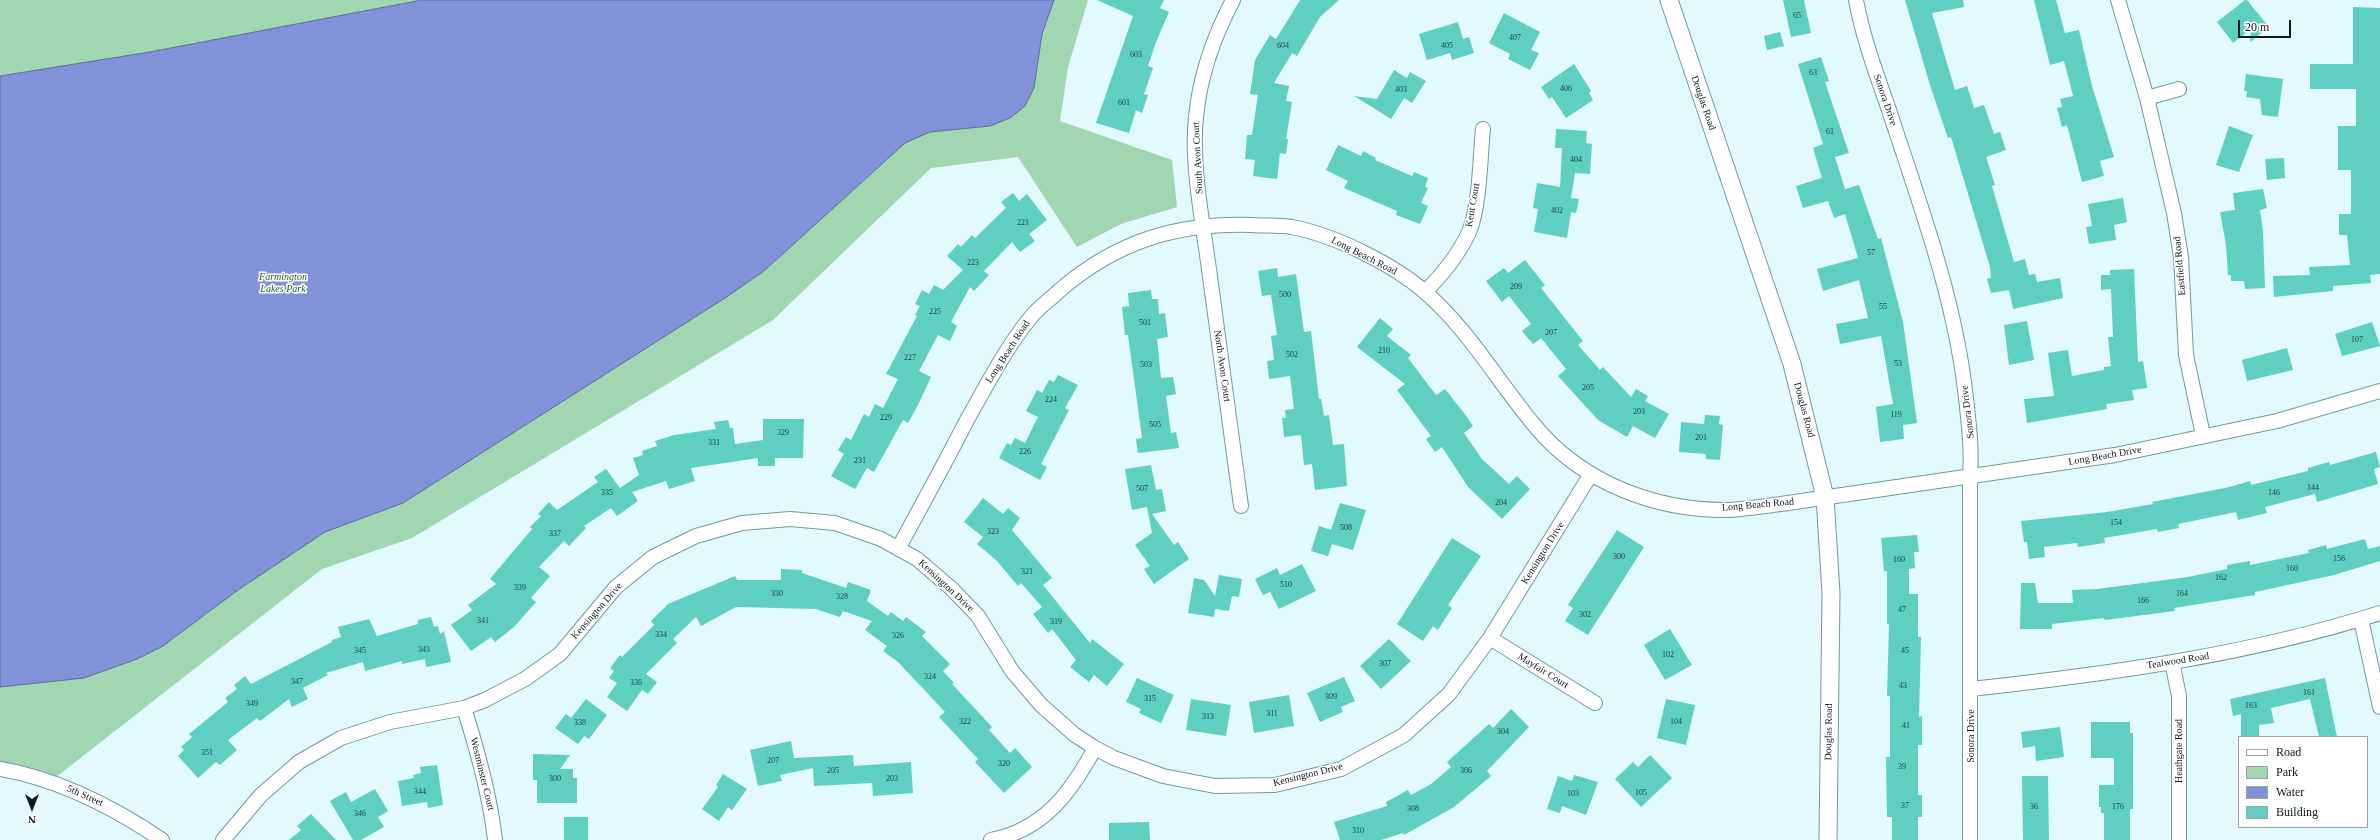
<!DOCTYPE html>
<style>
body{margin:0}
#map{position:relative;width:2380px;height:840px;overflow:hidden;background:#e2f9fe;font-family:Georgia,serif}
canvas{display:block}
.legend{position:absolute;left:2238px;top:736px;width:130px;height:92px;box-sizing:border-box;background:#fff;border:1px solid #9da3a4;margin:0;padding:5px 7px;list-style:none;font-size:12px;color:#0b191c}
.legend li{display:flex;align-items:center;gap:8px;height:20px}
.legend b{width:20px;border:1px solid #9da3a4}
.north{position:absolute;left:12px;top:788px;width:40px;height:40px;-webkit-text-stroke:3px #fff;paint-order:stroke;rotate:180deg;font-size:11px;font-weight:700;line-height:16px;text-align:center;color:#0b191c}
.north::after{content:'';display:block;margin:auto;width:14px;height:18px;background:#0b191c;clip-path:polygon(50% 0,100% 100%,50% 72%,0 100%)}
.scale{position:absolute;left:2238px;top:20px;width:53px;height:18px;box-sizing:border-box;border:2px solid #0b191c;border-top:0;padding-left:5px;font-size:12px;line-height:14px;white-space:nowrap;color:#0b191c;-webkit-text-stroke:3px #fff;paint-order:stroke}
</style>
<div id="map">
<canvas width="2380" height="840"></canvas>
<ul class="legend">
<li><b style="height:5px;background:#fff"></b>Road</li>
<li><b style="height:11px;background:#a0d6b0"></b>Park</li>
<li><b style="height:11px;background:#8192d8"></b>Water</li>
<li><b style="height:11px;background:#5ecfc0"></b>Building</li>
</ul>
<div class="north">N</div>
<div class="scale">20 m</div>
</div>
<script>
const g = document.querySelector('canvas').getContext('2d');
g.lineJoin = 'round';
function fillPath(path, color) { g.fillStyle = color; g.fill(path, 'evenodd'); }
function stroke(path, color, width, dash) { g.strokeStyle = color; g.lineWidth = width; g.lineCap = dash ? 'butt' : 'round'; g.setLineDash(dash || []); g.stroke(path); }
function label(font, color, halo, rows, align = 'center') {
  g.font = font + ' Georgia,serif'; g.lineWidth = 3; g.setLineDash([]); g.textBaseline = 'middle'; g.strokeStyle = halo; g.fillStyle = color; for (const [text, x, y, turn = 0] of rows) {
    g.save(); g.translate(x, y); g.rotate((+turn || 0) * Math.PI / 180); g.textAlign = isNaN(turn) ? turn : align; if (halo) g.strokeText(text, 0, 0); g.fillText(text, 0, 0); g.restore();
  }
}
const green = new Path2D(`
 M0,0h1088l-20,67 -8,54 112,39 5,47 -56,17 -44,23 -59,-90 -87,11 -158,152 -361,218 -90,31 -271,212 -51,-10z`);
const water = new Path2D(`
 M422,0h632l-12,34 -8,54 -9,18 -15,12 -20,8 -60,6 -25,11 -141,128 -39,27 -322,205 -78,29 -87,58 -75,56 -26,13 -53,19 -84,9v-611l150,-24z`);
const building = new Path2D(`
 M1097,0h67l-4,8 9,4 -13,30 -8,24 5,2 -9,26 4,1 -6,18 -6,-3 -7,23 -33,-10 37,-107z
 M1300,0h39l-19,17 -23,39 -5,-3 -18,30 15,3 -3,15 6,1 -6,37h2l-2,15 -6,-1 -3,26 -24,-3 2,-16 -10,-1 2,-24h5l6,-40 -8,-1 5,-34 15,-25 6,4z
 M1783,0h21l7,33 -20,4z
 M1905,0h58l1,7 -32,6 23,77 12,-4 7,22 10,-3 10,29 6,-2 6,18 -20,7 9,28 -3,1 22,76 11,-3 4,16 6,-1 2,8 23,-4 3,20 -50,11 -4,-19 -18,3 -4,-14 4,-1 -1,-11 -39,-130 -3,1 -18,-53z
 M2034,0h22l9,33 14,-3 13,56 22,71 -14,4 4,15 -22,6 -15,-57 -5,2 -5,-19 5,-1 -2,-8 13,-3 -9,-35 -14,4z
 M2245,0h2l22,27 -19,15 1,-13 -18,14 -16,-21z
 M2353,7l27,1v266l-10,1 1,8 -38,3v5l-59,6 -1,-21 37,-1 -1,-8 41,-2 -3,-30h-8v-21h12v-44h-13v-44h18v-37h-46v-25h43z
 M1504,13l36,19 -9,18 8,3 -9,17 -22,-11 2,-5 -21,-11z
 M1458,22l5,17 6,-2 5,16 -22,7 -2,-7 -23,7 -8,-26z
 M1780,32l4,14 -17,4 -3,-14z
 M1821,57l8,24 -4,1 24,71 -14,4 10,32 14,-4 19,54 3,-1 22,84 14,101 -14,2 1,14 -24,3 -4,-35 17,-3 -12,-68 -41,8 -4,-20 32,-6 -9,-38 -36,11 -6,-22 41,-11 -13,-44 -11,4 -6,-17 -25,7 -7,-22 26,-8 -9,-30 10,-4 -25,-80z
 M1574,64l17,27 -2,2 4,7 -27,18 -14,-21 -3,2 -8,-12z
 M1394,70l13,8 3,-6 16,9 -14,22 -8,-5 -13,21 -37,-23 23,3z
 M2246,74l37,5 -5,38 -16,-2 -2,-16 -14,-2 1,-6h-3z
 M2229,126l24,9 -14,37 -23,-7z
 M1556,129l31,2 -1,12 6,1 -2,30 -15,-1 -4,25 8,1 -3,14 -5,-1 -4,26 -33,-6 4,-23 -5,-1 4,-25 23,4 2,-39h-7z
 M1338,145l23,11 2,-5 13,7 -1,2 37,16 2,-4 14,6 -3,9 3,1 -7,15 7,3 -8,18 -24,-9 1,-4 -53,-23 4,-7 -22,-11z
 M2284,158l1,20 -18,2 -2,-21z
 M2263,189l4,19 -7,2 3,21 2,57 -20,1 -1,-8h-13v-6h-3l-2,-30 -6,-33 15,-2 -2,-17z
 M1013,193l6,8 8,-7 20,26 -18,14 6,7 -15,11 -8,-10 -28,29 5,4 -15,16 -4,-4 -19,35 6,4 -7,15 -12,-6 -19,36 12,6 -13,28 -10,18 -5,-3 -29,52 -7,-4 -12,21 -24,-13 13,-22 -6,-4 8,-13 5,3 13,-26 5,3 6,-13 8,4 15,-29 -12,-5 31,-58 -2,-1 5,-9 -5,-2 7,-14 7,4 5,-9 9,5 20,-20 -16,-14 11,-12 3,3 11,-12 3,3 31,-30 -5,-6z
 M2123,198l4,24 -13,3 2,15 -27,4 -3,-17 6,-1 -4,-22z
 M1525,260l20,25 -4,3 42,53 -5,4 22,25 3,-3 28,30 5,-8 12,7 -3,5 24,13 -14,24 -22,-12 -6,11 -29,-17 -40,-44 8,-7 -25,-31 -8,6 -11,-13 9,-7 -22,-28 -7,6 -16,-21 18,-13 4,5z
 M1277,268l1,9 18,-3 8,58 7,-1 8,68h2l3,17 5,-1 4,30 11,-1 3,42 -32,4 -3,-26 -8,1 -3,-30 -17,2 -2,-19h4l-1,-8 9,-1 -4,-33 -21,3 -2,-18 7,-1 -3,-24 6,-1 -6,-40 -9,1 -4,-25z
 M2134,269l4,93 5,-1 4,27 -15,2 2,10 -28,4 1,5 -80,14 -3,-24 30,-3 -6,-43 20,-3 4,26 32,-6v-3l7,-1 -3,-29h5l-2,-48 -10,1v-15h9v-5z
 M1151,290l1,9h6l1,15 6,-1 3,24 -11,2 4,39 12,-1 3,17 -10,2 5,37 5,-1 3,16 -41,5 -2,-14 6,-1 -14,-103h-3l-3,-28 7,-1 -1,-13z
 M1380,318l13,11 -6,7 24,19 -3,3 28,37 9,-6 19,24 9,13 -9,7 18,26 27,25 8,-8 13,13 -28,30 -34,-32 -26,-40 -7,5 -9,-13 5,-3 -34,-46 8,-6 -48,-37z
 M2027,321l7,39 -25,5 -5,-40z
 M2372,322l8,24 -38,10 -7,-22z
 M2287,348l6,22 -46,11 -5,-21z
 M1058,375l20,10 -13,23 4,2 -28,54 6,3 -7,13 -41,-22 8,-15 4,2 4,-7 10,5 13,-26 -12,-6 11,-21 5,3 7,-13 5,2z
 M1705,415l15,1 -1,8 4,1 -3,35 -14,-1v-5l-27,-2 2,-30 23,2z
 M763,419h41l-1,39h-28v8h-17v-8l-67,10 4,13 -26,8 -3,-8 -34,11 6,9 -21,15 -6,-8 -27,18 2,2 -17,18 -5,-5 -25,26 11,9 -19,22 5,4 -22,25 -19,15 -4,-5 -20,14 -20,-26 21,-15 -4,-5 28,-21 -6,-5 42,-50 -2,-2 11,-11 -3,-2 11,-12 8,8 41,-28 -4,-5 12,-8 14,19 19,-13 -6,-17 10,-3 -1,-4 15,-5 -2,-5 19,-6 42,-6 -2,-7 14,-2 2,8h3l2,16 28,-4z
 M2376,452l4,15 -6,2 4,15 -61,18 -2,-8 -50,13 2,6 -29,7 -2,-8 -58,12 1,4 -21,4 -1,-3 -53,9 1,5 -27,4 -1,-4 -33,4 1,10 -16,2 -2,-17h-3l-3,-21 86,-9 46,-8 -1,-2 78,-15 20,-6 1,4 57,-14v-3l21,-6 1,3z
 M1151,465l5,25 6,-1 4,22 -14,3 22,31 4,-3 11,17 -35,25 -10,-15 6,-3 -15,-21 17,-12 -5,-26 -15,3 -7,-41z
 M983,498l20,16 5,-6 12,10 -8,12 40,48 -9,7 47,58 2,-4 32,25 -17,22 -13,-11 -5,7 -19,-15 6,-7 -24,-31 -4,4 -15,-19 9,-7 -21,-24 -3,3 -22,-26 -19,-16 6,-7 -19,-15z
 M1340,503l26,7 -13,40 -21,-6 -4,12 -17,-5 8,-25 12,4z
 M1617,530l27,17 -56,88 -23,-14 8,-13 -5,-3z
 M1917,535l2,17h-5l1,16 -6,1v25h9v43h3l-2,80 3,-1v29h-4v50h4v22h-4v23h-26v-23h-5l-1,-60h4v-61h-3l2,-72h-2v-53h-3l-3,-33z
 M1452,538l29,18 -33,49 4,3 -14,22 -5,-4 -10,15 -26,-17z
 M2365,539l3,10 12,-3v15l-46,14 -79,17v3l-81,13 1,3 -70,9 -1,-2 -52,6v5h-32l1,-46h14l3,20h35l-1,-13 25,-1 91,-12 39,-8v-4l23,-4v4l59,-12 -1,-3 18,-5 1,4z
 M1302,564l14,27 -37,18 -9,-17 -7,3 -8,-16 22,-11 3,7z
 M781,569l21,1v3l44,15 2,-6 23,8 -4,11 21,15 3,-4 12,9 3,-4 20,15 -4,4 28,28 -7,7 11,12 -2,1 40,43 -3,3 21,23 5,-5 17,19 -28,26 -29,-31 3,-3 -39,-42 6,-5 -47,-50 -15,-11 4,-5 -22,-16 7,-9 -29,-10 -3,6 -24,-8 -80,-2 -35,19 -5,-9 -23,22 4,4 -31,31 11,8 -9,12 -6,-4 -15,21 -20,-14 10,-14 -8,-5 5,-7 -4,-3 10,-13 2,2 32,-32 -3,-4 17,-17 67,-28 2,4h44z
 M1219,575l23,4 -3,18 -7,-1 -3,15 -14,-2 -1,8 -26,-4 6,-35 10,2 11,16z
 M431,617l3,10 4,-1 2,8 4,-3 7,31 -25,5 -1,-8 -23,5v-3l-37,10 -2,-9 -37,11 2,2 -25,13 5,11 -16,8 -3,-8 -29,22 -3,-3 -29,22 9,10 -17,15 -4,-3 -18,16 -20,-22 6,-6 -3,-3 11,-10 -3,-3 39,-32 -3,-4 12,-9 -3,-4 11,-9 6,8 81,-42v-2l9,-3 -3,-10 31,-8 8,17 41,-12v-4z
 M1670,629l22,36 -27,15 -21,-35z
 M1389,639l22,22 -30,28 -21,-23z
 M1344,677l11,24 -14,6 2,5 -23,10 -13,-29z
 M1137,678l37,17 -13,28 -22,-10 2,-4 -15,-7z
 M2325,678l12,59h-18l-9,-38 -39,9 3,15 -15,2v12h-18v-23l-8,2 -3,-17z
 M1289,695l5,31 -40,7 -5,-31z
 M586,699l21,16 -18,24 -5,-3 -6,8 -23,-16 11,-14 5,4z
 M1191,699l40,6 -5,31 -40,-6z
 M1666,699l29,6 -9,40 -29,-7z
 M1511,709l18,18 -42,44 4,5 -37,31 -50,28 -1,-2 -22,7h-41l-6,-18 53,-16 -1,-4 22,-12 3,5 20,-11 20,-17 -4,-5 42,-38 4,4z
 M2091,722h39v11h3v76h-3v31h-26v-27h-3v-6h-2v-22h15v-27h-23z
 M2060,727l4,30 -28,4 -1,-15 -12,2 -2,-16z
 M791,741l3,17 59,-3 1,11 57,-4 2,31 -40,3 -1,-13 -58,3 -1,-18 -33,7 2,6 -24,5 -8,-36z
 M533,754l37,1 -10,14h13v9h4v25h-40v-23h-4z
 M1650,755l22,23 -31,29 -26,-28 18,-17 5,5z
 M437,765l6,40 -15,3 -1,-6 -25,4 -4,-25 16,-3 -1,-3 8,-2 -1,-6z
 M723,774l24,15 -15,21 -4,-3 -9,14 -17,-12 16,-22 -2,-2z
 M1574,775l24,7 -12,33 -24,-9 -2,7 -13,-4 11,-33 14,5z
 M2022,776h26l1,64h-26z
 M375,789l13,22 -10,6 6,10 -23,13h-8l-23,-39 16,-9 5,10z
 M311,814l25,26h-47l12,-10 -4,-4z
 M564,817h24v23h-24z
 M1149,822l1,18h-41v-17z`);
const minor = new Path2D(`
 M1233,0c-20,38 -33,75 -37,117 -5,44 6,102 12,145 11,82 22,163 33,244
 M1856,0c7,38 20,73 33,110 31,95 66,188 77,288 3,27 6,52 4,78v364
 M2118,0l29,98 27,115 7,44 5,98 17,80
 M2147,98l32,-9
 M1425,292c18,-18 33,-36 44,-60 11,-26 11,-74 14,-103
 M899,547c23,-42 46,-84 68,-127 20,-35 38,-71 64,-103 8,-10 20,-18 29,-27 57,-49 117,-67 191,-65 13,1 28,0 41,2 42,8 101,37 133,65 44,38 73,90 110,134 47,57 121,85 194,84 18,-1 35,-4 52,-6l334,-49 162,-34 103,-30
 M2361,619l19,88
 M1490,638l105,65
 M2172,662l7,34v144
 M1971,689c138,-15 277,-34 409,-76
 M464,708c14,44 26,87 31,132
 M0,769c59,10 113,38 162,71
 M223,840l38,-45 38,-33 42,-24 49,-16 74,-14 21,-8 40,-21 35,-25 56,-67 37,-30 43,-21 46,-13 48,-4 45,4 46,16 36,20 35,30 26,27 34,55 29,34 34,30 20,13 19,10 49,18 52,10 60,-1 66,-16 63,-34 45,-41 41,-56 101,-164
 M991,840c53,-10 80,-48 104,-92`);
const tertiary = new Path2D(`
 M1669,0l123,364 33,133 6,96 -3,247`);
const numberNames = [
 ["65",1797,16],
 ["407",1515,38],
 ["604",1283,46],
 ["405",1447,46],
 ["603",1136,55],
 ["63",1813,73],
 ["406",1566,89],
 ["403",1401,90],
 ["601",1124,103],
 ["61",1830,132],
 ["404",1576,160],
 ["402",1557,211],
 ["221",1023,223],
 ["57",1871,253],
 ["223",973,263],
 ["209",1516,287],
 ["500",1285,295],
 ["55",1883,307],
 ["225",935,312],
 ["501",1145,323],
 ["207",1551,333],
 ["107",2357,340],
 ["210",1384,351],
 ["502",1292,355],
 ["227",910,358],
 ["53",1898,364],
 ["503",1146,365],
 ["205",1588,388],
 ["224",1051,400],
 ["203",1639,412],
 ["119",1896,415],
 ["229",886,418],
 ["505",1155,425],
 ["329",783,433],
 ["201",1701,438],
 ["331",714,443],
 ["226",1025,452],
 ["231",860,461],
 ["144",2313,488],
 ["507",1142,489],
 ["335",607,493],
 ["146",2274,493],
 ["204",1501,503],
 ["154",2116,523],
 ["508",1346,528],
 ["323",993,532],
 ["337",555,534],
 ["300",1619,557],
 ["156",2339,559],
 ["160",1899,560],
 ["160",2292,569],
 ["321",1027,572],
 ["162",2221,578],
 ["510",1286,585],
 ["339",520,588],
 ["330",777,594],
 ["164",2182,594],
 ["328",842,597],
 ["166",2143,601],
 ["47",1902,610],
 ["302",1585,615],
 ["341",483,621],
 ["319",1056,622],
 ["334",661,635],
 ["326",898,636],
 ["343",424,650],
 ["345",360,651],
 ["45",1905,651],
 ["102",1668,655],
 ["307",1385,664],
 ["324",930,677],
 ["347",297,682],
 ["336",636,683],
 ["43",1903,686],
 ["161",2309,693],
 ["309",1331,697],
 ["315",1150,699],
 ["349",252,704],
 ["163",2251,706],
 ["311",1272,714],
 ["313",1208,717],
 ["322",965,722],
 ["104",1676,722],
 ["338",580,723],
 ["41",1906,726],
 ["304",1503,732],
 ["351",207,753],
 ["207",773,761],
 ["320",1004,764],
 ["39",1902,767],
 ["205",833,771],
 ["306",1466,771],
 ["300",555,779],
 ["203",892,779],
 ["344",420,792],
 ["105",1641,793],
 ["103",1573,794],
 ["37",1905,806],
 ["36",2034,807],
 ["176",2118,807],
 ["308",1413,809],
 ["346",360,814],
 ["310",1358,831]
];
const streetNames = [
 ["Sonora Drive",1885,100,71],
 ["Douglas Road",1703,103,71],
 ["South Avon Court",1198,158,-93],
 ["Kent Court",1473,205,-80],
 ["Long Beach Road",1364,256,27],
 ["Eastfield Road",2180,266,-95],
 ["Long Beach Road",1008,352,-57],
 ["North Avon Court",1222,366,82],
 ["Douglas Road",1804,410,75],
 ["Sonora Drive",1968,412,-97],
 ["Long Beach Drive",2105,456,-10],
 ["Long Beach Road",1758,505,-5],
 ["Kensington Drive",1543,553,-58],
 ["Kensington Drive",946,586,43],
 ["Kensington Drive",597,611,-49],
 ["Tealwood Road",2178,661,-9],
 ["Mayfair Court",1543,671,32],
 ["Douglas Road",1829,732,-89],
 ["Sonora Drive",1971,736,-90],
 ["Heathgate Road",2179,751,-90],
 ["Westminster Court",482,774,76],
 ["Kensington Drive",1308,775,-14],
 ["5th Street",85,796,24]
];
const parkNames = [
 ["Farmington",283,277],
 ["Lakes Park",283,289]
];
fillPath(green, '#a0d6b0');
fillPath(water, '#8192d8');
stroke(water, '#5e6ea0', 1);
fillPath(building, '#5ecfc0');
stroke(minor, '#7598a0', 16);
stroke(tertiary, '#7598a0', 19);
stroke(minor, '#fff', 14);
stroke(tertiary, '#fff', 17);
label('8px', '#204645', null, numberNames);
label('10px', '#0b191c', '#fff', streetNames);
label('italic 10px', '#235a38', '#fff', parkNames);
</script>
